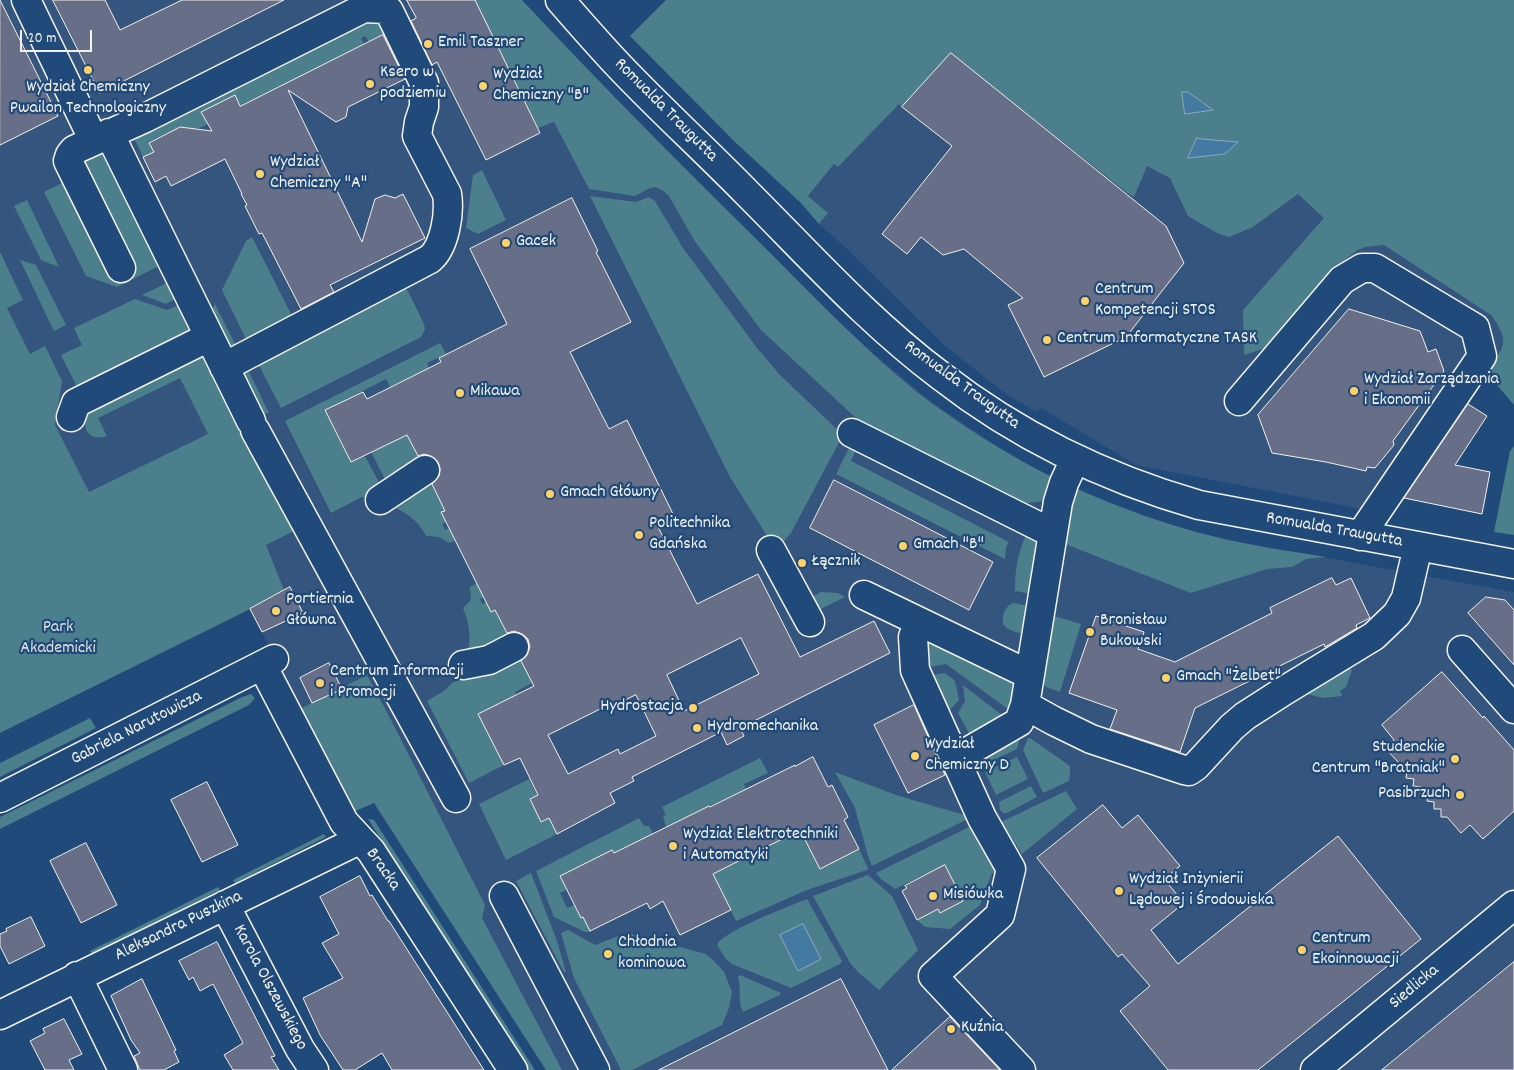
<!DOCTYPE html>
<meta charset="utf-8">
<style>
body{margin:0}
#map{position:relative;width:1514px;height:1070px;overflow:hidden;background:#1f4a7a;font-family:Dekko,sans-serif}
canvas{display:block}
.scale{position:absolute;left:20px;top:30px;width:72px;height:22px;box-sizing:border-box;border:2px solid #f4f1e8;border-top:0;padding-left:6px;font-size:15px;line-height:18px;white-space:nowrap;color:#f4f1e8;-webkit-text-stroke:4px #1f4a7a;paint-order:stroke}
</style>
<div id="map">
<canvas width="1514" height="1070"></canvas>
<div class="scale">20 m</div>
</div>
<script>
const g = document.querySelector('canvas').getContext('2d');
g.lineJoin = 'round';
function fillPath(path, color) { g.fillStyle = color; g.fill(path, 'evenodd'); }
function stroke(path, color, width, dash) { g.strokeStyle = color; g.lineWidth = width; g.lineCap = dash ? 'butt' : 'round'; g.setLineDash(dash || []); g.stroke(path); }
function label(font, color, halo, rows, align = 'center') {
  g.font = font + ' Dekko,sans-serif'; g.lineWidth = 4.5; g.setLineDash([]); g.textBaseline = 'middle'; g.strokeStyle = halo; g.fillStyle = color; for (const [text, x, y, turn = 0] of rows) {
    g.save(); g.translate(x, y); g.rotate((+turn || 0) * Math.PI / 180); g.textAlign = isNaN(turn) ? turn : align; if (halo) g.strokeText(text, 0, 0); g.fillText(text, 0, 0); g.restore();
  }
}
const built = new Path2D(`
 M0,0h522l74,79 237,237 41,38 59,49 81,55 73,36 59,22 49,16 23,6 296,54v478h-968l-172,-267 -21,9 -103,-203 -115,56 -135,-278z
 M1425,0l89,341 -27,33 -95,141 -256,-50 -95,-57 -5,4 -30,-18 -62,-49 -97,-96 -28,-25 9,-11 -20,-17 26,-32 3,3 122,-134z`);
const green = new Path2D(`
 M475,0h47c75,80 152,158 230,235 53,52 104,107 161,154 45,35 93,65 143,90l-10,22 -19,2 -6,-3 -164,-81 -96,-89 -67,-90 -25,-44 -7,-6 -7,-3 -5,1 -15,8 -46,-7 -35,-67 -16,6z
 M666,0h848v405l-28,-33c18,-24 25,-30 5,-57l-107,-70 -19,2 -7,3 -23,17 -66,80 -25,8 -1,-45 81,-92 -26,-24 -45,33 -24,10 -12,-4 -29,-17 -18,-38 -23,-12 -13,31 -4,-2 -179,-141 -49,53 -3,-3 -61,63 -4,-3 -26,32 20,17 -9,11 -19,-22 -65,-60 -105,-106z
 M375,15l15,16 -21,11 -4,-6 -4,2 3,6 -124,62 -5,-10 -33,17 6,11 -11,5 -17,-2 -31,15 5,10 -11,5 -9,-19z
 M99,152l5,1 57,112 -44,22 -31,-11 -42,-84c18,-9 34,-15 42,-34z
 M482,170l24,50 -28,14 -12,-6 7,-53z
 M590,196l46,6 13,-5 6,4 28,47 74,100 23,27 63,60 -52,98 -12,14h-5l-44,-70z
 M27,200l32,67 -18,-7 -27,-54z
 M252,237l41,81 -46,23 -25,-51 24,-49z
 M0,252l23,48 -16,8 23,46 15,-8 17,35 -7,44 34,67 119,-58 -28,-56 -82,40 9,18c-19,6 -25,-8 -21,-24l108,-57 12,4 90,171 -30,15 18,45 -34,19 -250,124z
 M20,260l16,5 30,60 -12,6z
 M169,282l8,16 -11,6 -24,-9z
 M404,288l4,3 16,33 1,5 -4,8 -140,71 -26,-50z
 M135,299l32,11 13,-6 14,31 -115,56 -18,-36 21,-10 -8,-17z
 M215,304l23,46 -7,1 -22,-35z
 M440,343l6,11 -19,9 2,5 -39,19 -4,-8 -60,31 25,52 14,-6 18,34 -10,9 -11,-2 -31,16 -46,-92z
 M245,364l24,49 -6,1 -8,-2 -17,-32z
 M406,432l16,33 -34,20 -17,-33 18,-8z
 M853,440l6,3 -8,18 158,81 -3,5 -1,12 -169,-85z
 M1514,446v89l-20,-3 16,-81z
 M429,478l16,33 -3,2 5,9 -5,2 3,6 4,-2 7,12 -7,3 -10,-6 -13,-1c-8,-16 -21,-25 -37,-31z
 M1071,486c46,21 95,39 145,51 36,9 73,14 110,20l-20,2 -14,8 -25,2 -76,24 -131,-51z
 M1028,530l9,9 1,6 -7,49 -16,-3c0,-24 3,-39 13,-61z
 M477,583l7,14 -4,2 2,5 5,-2 8,8 16,31 -45,16c6,-17 4,-32 -3,-49l8,-8 -1,-13z
 M821,592l17,1 7,4 -34,17 -7,-13z
 M1013,603l16,3 -5,28c-8,-2 -16,-3 -21,-10 -1,-9 1,-17 10,-21z
 M1054,616l27,8 -21,68 -14,-5 -5,-7 8,-63z
 M933,640l86,42 -7,30 -66,-48 -22,4 2,-27z
 M518,655l14,28 -17,9 1,3 -37,19 25,51 -35,18 -42,-82 17,-10 15,-15z
 M1347,667l5,3 -6,17 -6,4 2,5 -19,2 -28,-7z
 M945,673l10,8 4,19 -10,11 -9,2 -13,-37z
 M367,675l23,43 95,187 -3,13 80,152h-16l-172,-267 -21,9 -53,-103z
 M963,685l44,34 -35,20 -14,-26 7,-12z
 M251,694l4,4 -6,7 -249,124v-12l242,-120z
 M90,718l6,10 -96,49v-14z
 M1022,730l-5,19 -34,16 -5,-12z
 M1028,738h2l40,28v8l-1,7 -26,12 -20,-43z
 M1017,757l11,22 -32,16 -11,-23z
 M760,758l8,15 -24,11 2,5 -80,38 -3,-11 3,-1 -4,-8z
 M835,772l64,24 69,20 2,2 -98,48 -4,-10 -13,-48z
 M529,779l8,16 -7,4 11,23 8,-4 8,16 -51,26 -27,-56z
 M1031,786l6,11 -30,16h-4l-3,-3 -1,-8z
 M1066,791l11,18 -55,45 -21,-32z
 M639,818l5,8h5l4,8 -39,19 -53,23 6,14 -7,3 7,15 7,-3 7,13 2,-1 8,15h-6l-31,-15 -18,-46z
 M368,819l6,1 161,250h-6z
 M975,824l20,36 2,14 -5,-1 -12,32 -30,24 -25,-2 -8,-7 21,-11 2,4 23,-12 -18,-36 -50,24 -14,-10 -5,-6z
 M800,830l20,38 39,-19 9,19 -1,2 -60,20 -71,31 -34,-68z
 M324,834l2,3 -91,46 -2,-3z
 M531,873l26,68 9,31h-2l-48,-91z
 M868,875l24,21 26,54 -39,40 -20,-17 -9,-10 -37,-67z
 M218,887l2,3 -128,64 -2,-3z
 M807,899l35,62 -2,3 -49,24 -59,-24 -6,-5 -9,-14c6,-14 73,-39 90,-46z
 M568,930l27,15 26,-10 10,-1 75,20 10,9 8,9 8,20 -3,16 -7,17 -90,45h-11l-47,-92 -13,-45z
 M740,975l41,18 -1,2 -37,17c-6,-11 -1,-23 -5,-35z`);
const water = new Path2D(`
 M1182,92h6l25,18 -28,4z
 M1197,138l5,1 36,3 -13,12 -37,4z
 M803,924l18,35 -23,12 -18,-36z`);
const building = new Path2D(`
 M0,0l58,116 -58,29z
 M53,0h52l15,30 62,-30h102l-184,93z
 M407,0h68l65,133 -54,27 -49,-98 -5,3 -21,-44 5,-3z
 M383,35l22,44 -57,28 -2,10 -10,5 -48,-32 74,152 13,-43 10,-4 10,3 8,-4 22,44 -95,47 4,7 -33,17 -39,-76 -3,1 -14,-28 2,-1 -6,-11h1l-17,-35 -54,27 -5,-10 -11,6 -12,-25 11,-5 -5,-9 31,-16 32,4 -11,-19 34,-17 5,11z
 M951,53l215,173 18,37 -58,74 -82,40 -36,-72 15,-7 -59,-49 -21,6 -22,-18 -14,17 -25,-20 70,-88 -50,-39z
 M572,198l26,53 -2,1 35,70 -61,30 39,77 18,-9 48,98 -17,9 39,77 61,-30 42,83 74,-36 16,32 -150,75 4,8 -17,9 -6,-13 -89,45 2,4 -24,12 5,10 -58,31 -8,-16 -8,4 -11,-23 8,-4 -18,-37 -16,7 -26,-51 56,-28 -13,-25 6,-6 3,-8 -2,-8 -6,-5 -8,-3 -7,2 -12,-23 -4,2 -50,-100 4,-1 -13,-27 7,-8 1,-7 -2,-7 -7,-6 -7,-2 -6,2 -11,-21 -56,27 -26,-52 38,-18 4,7 74,-37 -2,-4 68,-34 -37,-75zM741,638l18,36 -75,37 -17,-36zM636,695l20,41 -36,18 -2,-5 -50,25 -20,-39 64,-32 1,3z
 M1349,309l71,22 8,21 8,-3 8,22 -51,70 1,4 -19,23 -8,-1 -1,4 -40,-9 -54,-9 -14,-38z
 M1468,404l19,12 -32,49 35,7 -8,42 -78,-16z
 M834,480l159,82 -24,48 -159,-82z
 M1332,578l4,7 15,-7 19,40 -14,7 1,3 -32,19 -1,-3 -129,64 -15,44 -70,-23 7,-19 -48,-17 27,-77 48,16 -6,17 37,13 97,-49 -2,-5z
 M290,587l13,26 -41,19 -12,-23z
 M1486,597l19,3 9,10v55l-46,-52z
 M329,663l13,26 -30,14 -12,-25z
 M1442,672l41,46 1,-2 30,34v61l-31,28 -13,-14 -9,8 -14,-16h-6v-8h-7v-7l-7,-1v-7h-7l1,-7 -8,-1 1,-7 -8,-1 1,-7h-7v-7l-15,-16 9,-8 -12,-15z
 M914,705l31,70 -37,18 -34,-68z
 M813,757l15,30 4,-2 16,32 -4,3 15,29 -39,20 -20,-39 -87,44 18,36 -51,25 -17,-34 -13,8 -3,-6 -57,28 -7,-14 -2,1 -21,-42 52,-26 2,3 95,-47 1,1 85,-42v1z
 M207,782l31,63 -36,17 -31,-62z
 M1103,805l19,23 16,-13 42,51 -16,13 20,24 -33,27 27,34 160,-128 83,103 -163,131h-90l-48,-59 30,-25 -28,-32 -4,3 -81,-99z
 M86,843l31,62 -36,18 -31,-62z
 M945,865l18,36 -23,12 -2,-4 -21,11 -15,-29 5,-3 -2,-2z
 M360,876l10,20 2,-1 16,26h1l95,149h-92l-10,-17 -27,17h-12l-23,-35 -17,-37 40,-20 -21,-35 17,-9 -19,-37z
 M31,917l14,29 -36,18 -9,-18v-12l7,-3 -1,-2z
 M217,942l58,114 -4,1 8,13h-46l-9,-15 19,-12 -30,-59 -13,7 -7,-14 -4,3 -10,-19z
 M1514,962v108h-132z
 M142,979l34,71 -2,1 5,11 -15,8h-24l-6,-14 6,-3 -9,-13 -20,-44z
 M841,979l47,91h-229z
 M950,1017l50,53h-108z
 M64,1019l18,35 -13,6 5,10h-29l-15,-29 15,-8 -2,-4z`);
const minor = new Path2D(`
 M26,0l68,141
 M560,0c20,23 40,46 61,68 41,43 85,83 127,126 62,62 122,129 193,182 77,60 164,102 258,129l315,59
 M109,133l142,288
 M121,268l-53,-107 2,-6 4,-5 71,-32 219,-110 21,1 4,2 35,72v24l-5,15 -2,14 30,58c3,19 -2,52 -17,65l-206,108
 M1239,401l103,-121 20,-12h13l100,60 7,28 -122,180
 M71,417l5,-14 133,-66
 M255,430l201,368
 M852,433l200,100
 M380,500l45,-30
 M771,550l39,72
 M864,595l166,80
 M919,622l-6,15 2,33 67,148 29,51 -11,46 -67,61 88,94
 M1462,650l52,59
 M262,665l82,157 27,29 142,219
 M463,665l26,-5 25,-13
 M1025,705l29,16 37,18 93,31 5,1 7,-5 36,-39 13,-11 42,-27 87,-53 23,-22 9,-16 12,-52
 M955,759l64,-37 6,-17 33,-203 6,-19 11,-24
 M0,798l274,-139
 M504,896l91,174
 M225,905l75,144 14,21
 M77,976l46,94
 M0,1015l359,-175
 M1315,1070l199,-165`);
const markers = [
 [428,44,5,"#ffd166"],
 [88,70,5,"#ffd166"],
 [370,84,5,"#ffd166"],
 [483,86,5,"#ffd166"],
 [260,174,5,"#ffd166"],
 [506,243,5,"#ffd166"],
 [1085,301,5,"#ffd166"],
 [1047,340,5,"#ffd166"],
 [1354,391,5,"#ffd166"],
 [460,393,5,"#ffd166"],
 [550,494,5,"#ffd166"],
 [639,535,5,"#ffd166"],
 [903,546,5,"#ffd166"],
 [802,563,5,"#ffd166"],
 [276,611,5,"#ffd166"],
 [1090,632,5,"#ffd166"],
 [1166,678,5,"#ffd166"],
 [320,683,5,"#ffd166"],
 [693,708,5,"#ffd166"],
 [697,728,5,"#ffd166"],
 [915,756,5,"#ffd166"],
 [1455,759,5,"#ffd166"],
 [1460,795,5,"#ffd166"],
 [673,846,5,"#ffd166"],
 [1119,891,5,"#ffd166"],
 [933,896,5,"#ffd166"],
 [1302,950,5,"#ffd166"],
 [608,954,5,"#ffd166"],
 [951,1029,5,"#ffd166"]
];
const poiNames = [
 ["Emil Taszner",438,44],
 ["Ksero w",380,74],
 ["podziemiu",380,95],
 ["Wydział",493,76],
 ["Chemiczny \"B\"",493,97],
 ["Wydział Chemiczny",88,89,"center"],
 ["Pwailon Technologiczny",88,110,"center"],
 ["Wydział",270,164],
 ["Chemiczny \"A\"",270,185],
 ["Gacek",516,243],
 ["Centrum",1095,291],
 ["Kompetencji STOS",1095,312],
 ["Centrum Informatyczne TASK",1057,340],
 ["Wydział Zarządzania",1364,381],
 ["i Ekonomii",1364,402],
 ["Mikawa",470,393],
 ["Gmach Główny",560,494],
 ["Politechnika",649,525],
 ["Gdańska",649,546],
 ["Gmach \"B\"",913,546],
 ["Łącznik",812,563],
 ["Portiernia",286,601],
 ["Główna",286,622],
 ["Bronisław",1100,622],
 ["Bukowski",1100,643],
 ["Centrum Informacji",330,673],
 ["i Promocji",330,694],
 ["Gmach \"Żelbet\"",1176,678],
 ["Hydrostacja",683,708,"right"],
 ["Hydromechanika",707,728],
 ["Wydział",925,746],
 ["Chemiczny D",925,767],
 ["Studenckie",1445,749,"right"],
 ["Centrum \"Bratniak\"",1445,770,"right"],
 ["Pasibrzuch",1450,795,"right"],
 ["Wydział Elektrotechniki",683,836],
 ["i Automatyki",683,857],
 ["Wydział Inżynierii",1129,881],
 ["Lądowej i Środowiska",1129,902],
 ["Misiówka",943,896],
 ["Centrum",1312,940],
 ["Ekoinnowacji",1312,961],
 ["Chłodnia",618,944],
 ["kominowa",618,965],
 ["Kuźnia",961,1029]
];
const streetNames = [
 ["Romualda Traugutta",665,111,45],
 ["Romualda Traugutta",961,386,36],
 ["Romualda Traugutta",1334,531,10],
 ["Gabriela Narutowicza",137,729,-27],
 ["Bracka",382,870,55],
 ["Aleksandra Puszkina",179,927,-26],
 ["Karola Olszewskiego",269,988,62],
 ["Siedlicka",1415,988,-40]
];
const parkNames = [
 ["Park",58,629],
 ["Akademicki",58,650]
];
fillPath(built, '#34557e');
fillPath(green, '#4b7f8c');
fillPath(water, '#447aa2');
stroke(water, '#8aaabe', 1);
fillPath(building, '#666e88');
stroke(building, '#f4f1e8', 1);
stroke(minor, '#f4f1e8', 31);
stroke(minor, '#1f4a7a', 28);
for (const [x, y, r, color] of markers) { const dot = new Path2D(); dot.arc(x, y, r, 0, 2 * Math.PI); g.fillStyle = color; g.fill(dot); stroke(dot, '#1f4a7a', 2); }
label('18px', '#f4f1e8', '#1f4a7a', poiNames, 'left');
label('18px', '#f4f1e8', '#1f4a7a', streetNames);
label('18px', '#dbe0da', '#1f4a7a', parkNames);
</script>
